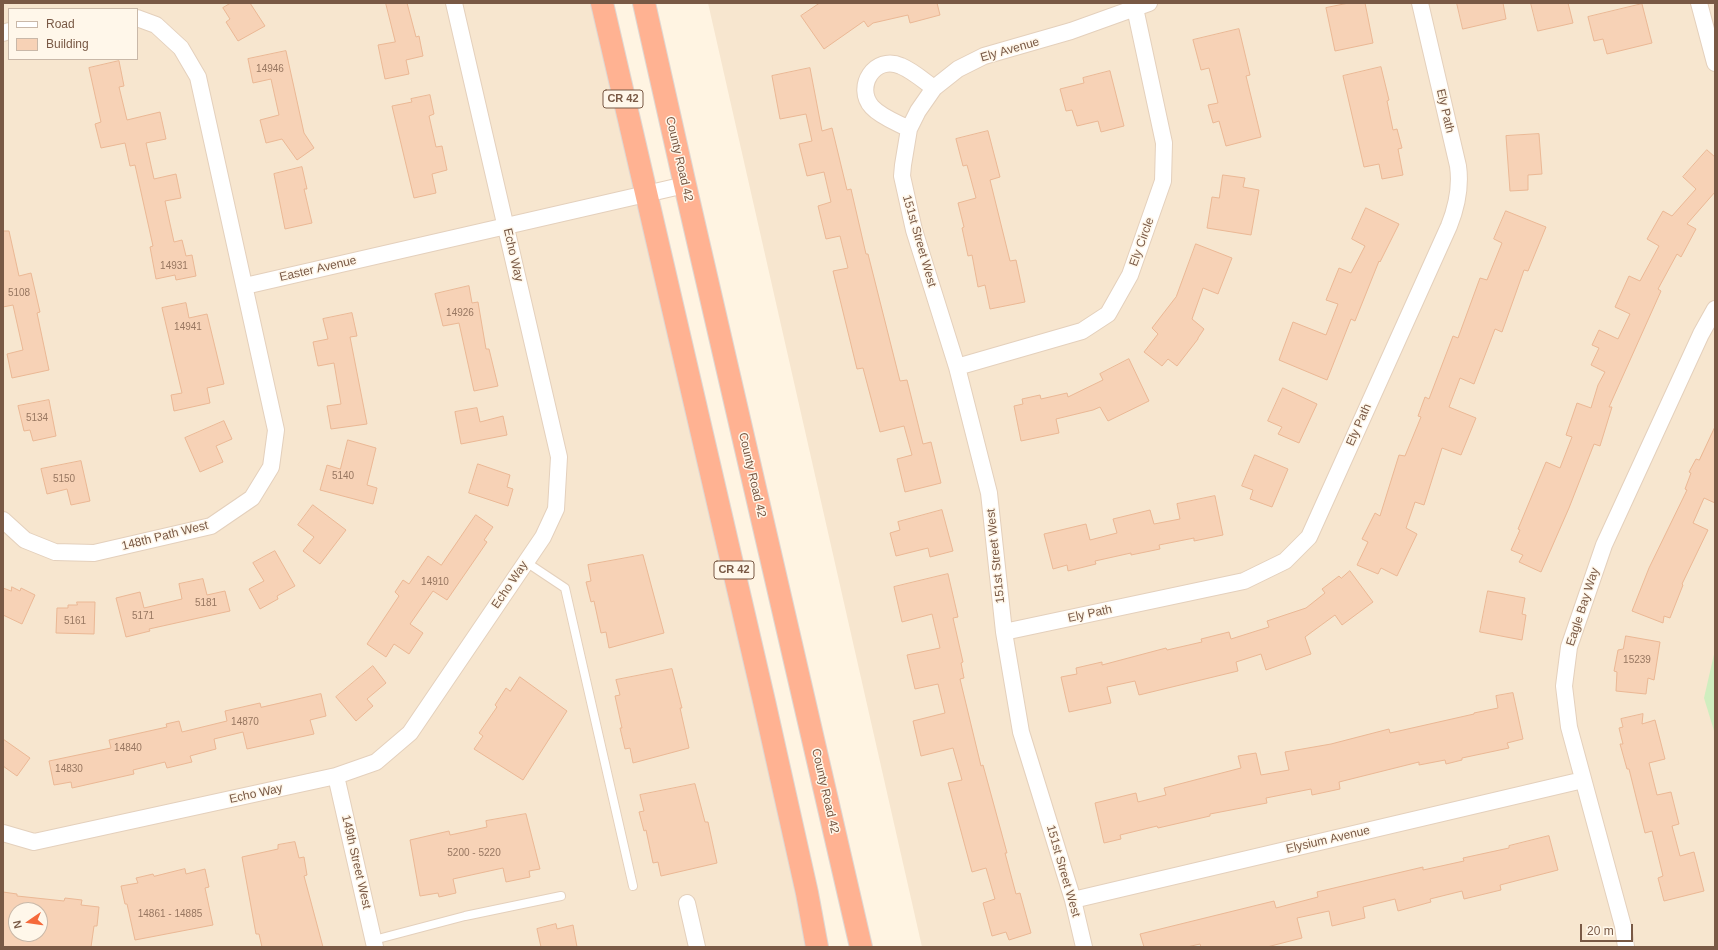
<!DOCTYPE html>
<style>
body{margin:0}
#map{position:relative;width:1718px;height:950px;overflow:hidden;background:#fff4e2;font-family:Helvetica,sans-serif}
canvas{display:block}
.frame{position:absolute;inset:0;border:4px solid #795945;pointer-events:none}
.legend{position:absolute;left:8px;top:8px;width:130px;height:52px;box-sizing:border-box;background:#fff7ea;border:1px solid #c9b8a8;margin:0;padding:5px 7px;list-style:none;font-size:12px;color:#795945}
.legend li{display:flex;align-items:center;gap:8px;height:20px}
.legend b{width:20px;border:1px solid #c9b8a8}
.north{position:absolute;left:8px;top:902px;width:40px;height:40px;box-sizing:border-box;background:#fff7ea;border:1px solid #c9b8a8;border-radius:50%;rotate:257deg;font-size:11px;font-weight:700;line-height:16px;text-align:center;color:#795945}
.north::after{content:'';display:block;margin:auto;width:14px;height:18px;background:#f5693a;clip-path:polygon(50% 0,100% 100%,50% 72%,0 100%)}
.scale{position:absolute;left:1580px;top:924px;width:53px;height:18px;box-sizing:border-box;border:2px solid #795945;border-top:0;padding-left:5px;font-size:12px;line-height:14px;white-space:nowrap;color:#795945;-webkit-text-stroke:3px #fff7ea;paint-order:stroke}
</style>
<div id="map">
<canvas width="1718" height="950"></canvas>
<div class="frame"></div>
<ul class="legend">
<li><b style="height:5px;background:#fff"></b>Road</li>
<li><b style="height:11px;background:#f7d2b6"></b>Building</li>
</ul>
<div class="north">N</div>
<div class="scale">20 m</div>
</div>
<script>
const g = document.querySelector('canvas').getContext('2d');
g.lineJoin = 'round';
function fillPath(path, color) { g.fillStyle = color; g.fill(path, 'evenodd'); }
function stroke(path, color, width, dash) { g.strokeStyle = color; g.lineWidth = width; g.lineCap = dash ? 'butt' : 'round'; g.setLineDash(dash || []); g.stroke(path); }
function label(font, color, halo, rows, align = 'center') {
  g.font = font + ' Helvetica,sans-serif'; g.lineWidth = 3; g.setLineDash([]); g.textBaseline = 'middle'; g.strokeStyle = halo; g.fillStyle = color; for (const [text, x, y, turn = 0] of rows) {
    g.save(); g.translate(x, y); g.rotate((+turn || 0) * Math.PI / 180); g.textAlign = isNaN(turn) ? turn : align; if (halo) g.strokeText(text, 0, 0); g.fillText(text, 0, 0); g.restore();
  }
}
const residential = new Path2D(`
 M3,3h601l213,944h-814zM9,9h128v50h-128zM16,910h24v24h-24z
 M708,3h1007v944h-793z`);
const green = new Path2D(`
 M1715,650v84l-11,-36z`);
const building = new Path2D(`
 M231,3h19l15,23 -27,15 -12,-19 4,-3 -7,-11z
 M386,3h21l9,34 3,-1 4,20 -17,4 3,14 -24,5 -7,-34 17,-3z
 M820,3h117l3,12 -30,8 -2,-8 -35,8 -5,4 -4,-6 -40,28 -23,-33z
 M1349,3h16l8,40 -38,8 -9,-43z
 M1457,3h46l3,16 -43,10z
 M1531,3h37l5,20 -35,8z
 M1642,4l10,39 -45,11 -4,-15 -9,2 -6,-24z
 M1239,29l11,46 -4,1 15,61 -35,9 -7,-25 -6,2 -5,-18 10,-2 -9,-35 -8,2 -8,-30z
 M286,51l18,82 10,15 -17,12 -15,-21 -16,4 -6,-23 19,-5 -8,-36 -18,4 -5,-24z
 M119,61l5,25 -5,1 8,33 33,-8 6,27 -20,4 8,36 22,-5 5,24 -16,3 9,41 8,-2 4,16 6,-1 4,21 -20,4 -1,-5 -19,4 -6,-32 3,-1 -18,-81 -5,1 -5,-23 -24,5 -6,-24 6,-2 -12,-54z
 M1381,67l8,33 -2,1 6,29 4,-1 5,19 -4,1 5,26 -21,4 -3,-15 -15,3 -21,-91z
 M810,68l12,63 10,-3 15,62 4,-1 15,65h2l32,127 7,-1 16,64 8,-2 10,41 -36,9 -8,-33 15,-4 -8,-29 -24,6 -17,-64 -6,1 -24,-98 15,-3 -8,-32 -14,3 -8,-33 13,-4 -7,-30 -17,4 -8,-32 13,-3 -6,-27 -26,5 -8,-43z
 M1110,71l14,55 -23,6 -3,-11 -21,5 -5,-16 -6,1 -6,-22 24,-6 -1,-5z
 M430,95l4,19 -5,2 7,31 6,-1 5,24 -15,4 4,19 -22,5 -22,-92 20,-4 -1,-3z
 M988,131l12,46 -10,3 20,81 6,-1 9,42 -35,7 -5,-24 -7,2 -6,-32 -4,1 -6,-28 2,-1 -6,-24 18,-5 -9,-33 -4,1 -7,-27z
 M1539,134l3,40 -14,1v15l-18,1 -4,-55z
 M1707,150l8,7v35l-28,32 9,5 -15,28 -4,-3 -19,35 3,2 -52,116h3l-12,39 -6,-2 -25,64 -28,64 -22,-10 4,-7 -12,-5 9,-20 -2,-1 28,-67 14,6 12,-31 -6,-2 11,-32 14,5 7,-23 7,-13 -14,-7 8,-17 -7,-3 7,-15 19,9 12,-25 -15,-7 14,-31 11,5 19,-35 -12,-7 16,-28 9,5 24,-27 -13,-12z
 M302,167l5,22h-3l8,34 -27,6 -11,-55z
 M1223,175l22,3 -2,9 16,3 -8,45 -44,-7 5,-31 7,1z
 M1366,208l33,16 -19,38 -1,-1 -24,60 -4,-2 -24,61 -48,-20 14,-38 33,13 12,-31 -12,-4 13,-32 12,5 14,-27 -13,-7z
 M1506,211l40,16 -18,44 -4,-1 -22,62 -7,-3 -21,55 -14,-6 -11,29 27,11 -15,37 -19,-7 -18,57 -9,-3 -9,26 11,6 -20,42 -16,-8 -3,6 -21,-9 11,-23 -6,-3 13,-26 5,3 19,-61 6,1 16,-39 -3,-1 7,-19 4,2 24,-63 5,2 22,-60 7,2 15,-37 -8,-4z
 M3,231h6l10,45 12,-3 9,39 -3,1 12,57 -37,8 -5,-24 16,-4 -10,-45 -10,2z
 M1196,244l36,14 -14,36 -15,-6 -11,31 12,10 -6,9v1l-21,27 -9,-7 -6,7 -18,-14 14,-18 -6,-6 24,-31z
 M469,286l3,17 6,-1 8,47h3l9,37 -24,5 -15,-68 -16,3 -8,-32z
 M186,303l3,15 18,-4 17,70 -17,4 3,15 -36,8 -3,-16 11,-2 -20,-85z
 M352,313l5,23 -7,1 17,87 -36,5 -4,-23 14,-2 -7,-41 -16,3 -5,-24 15,-3 -5,-20z
 M1129,359l20,42 -41,20 -8,-14 -7,3 -37,9 3,14 -38,8 -7,-35 9,-2 -1,-5 18,-4 1,4 26,-6 1,4 35,-17 -3,-6z
 M1283,388l34,16 -18,39 -21,-9 4,-7 -14,-6z
 M49,400l7,36 -23,5 -3,-11 -6,1 -6,-25z
 M477,408l3,14 23,-6 4,19 -46,9 -6,-32z
 M224,421l8,18 -16,7 7,16 -23,10 -15,-34z
 M1715,427v76l-11,-5 -11,25 15,7 -26,54 1,1 -13,33 -6,-2 -1,7 -31,-12 17,-43 38,-78 -2,-1 6,-16 -2,-1 7,-13 3,1z
 M348,440l28,8 -9,37 10,3 -4,16 -53,-14 7,-25 13,4z
 M1255,455l33,14 -16,38 -22,-8 3,-9 -11,-4z
 M81,461l9,40 -19,4 -4,-16 -20,5 -6,-25z
 M478,464l32,11 -3,12 6,2 -5,17 -39,-13z
 M1215,496l8,39 -29,6v-3l-35,7 1,4 -29,6v-2l-36,8 1,3 -28,7 -1,-6 -14,4 -9,-35 42,-10 4,16 27,-7 -4,-14 37,-9 4,14 26,-5 -3,-15z
 M313,505l33,25 -26,34 -17,-13 11,-14 -16,-12z
 M942,510l11,41 -23,6 -2,-9 -32,8 -6,-23 10,-3 -2,-8z
 M476,515l17,12 -9,13 3,2 -40,58 -14,-9 -23,33 13,9 -14,21 -15,-10 -8,13 -19,-13 32,-48 -4,-4 8,-12 6,4 19,-28 13,9z
 M275,551l20,35 -18,10 1,3 -18,10 -11,-20 15,-8 -11,-18z
 M643,555l21,78 -55,15 -3,-16 -5,1 -7,-32 -3,1 -5,-20 5,-1 -3,-16z
 M1350,571l23,31 -31,23 -7,-10 -30,22 6,17 -45,16 -5,-16 -25,8 2,9 -99,24 -4,-14 -28,6 4,16 -42,9 -8,-35 16,-3 -1,-6 26,-6v3l64,-17 1,2 35,-8 -1,-3 28,-7 2,7 38,-12 -2,-6 39,-13 19,-15 -3,-4 17,-13 2,2z
 M948,574l10,43 -5,1 10,44 -2,1 3,15 -4,1 21,87 2,-1 24,88h-2l11,41 4,-1 11,40 -22,7 -3,-8 -14,4 -9,-33 12,-4 -9,-31 -14,4 -10,-37 -14,-52 14,-3 -9,-32 -32,8 -8,-35 32,-8 -7,-29 -23,5 -8,-34 33,-7 -8,-34 -30,8 -8,-35z
 M203,579l4,16 18,-4 5,20 -81,18 1,2 -24,6 -10,-39 24,-6 4,16 38,-9 -3,-15z
 M12,587l8,4 1,-3 14,7 -13,29 -19,-9v-27l8,3z
 M1488,591l37,7 -3,16 4,1 -4,25 -42,-8z
 M77,602h18l-1,32 -38,-1 1,-25h11v-3h9z
 M1626,636l34,6 -6,38 -6,-2 -2,16 -30,-3 1,-19 -3,-1 4,-21 5,-1z
 M373,666l13,17 -19,16 6,7 -17,15 -20,-24z
 M672,669l10,39h-2l9,40 -56,15 -3,-15 -5,1 -5,-21h2l-7,-32 5,-1 -4,-15z
 M520,677l47,34 -44,69 -49,-31 9,-13 -4,-3 18,-26 -2,-2 11,-17 4,3z
 M1513,693l10,46 -16,4 2,5 -47,10v2l-16,4 -1,-4 -26,5v-3l-80,20 1,7 -28,6 -1,-6 -45,9 1,5 -57,11v2l-52,12 -1,-2 -37,9 1,4 -17,4 -9,-40 41,-10 2,9 28,-7 -2,-7 77,-20 -3,-12 18,-3 5,22 28,-5 -4,-18 46,-8 58,-15 1,4 84,-19v-1l24,-5 -2,-12z
 M321,694l5,22 -16,4 4,14 -67,15 -4,-17 -29,7 2,10 -26,7 2,6 -25,6 -2,-6 -32,8 1,4 -62,14 -1,-6 -17,3 -5,-24 62,-13 -2,-8 58,-13 -1,-3 13,-3 3,11 45,-11 -2,-10 35,-8 1,4z
 M1643,714l-1,10 13,-4 10,39 -16,4 8,32 14,-3 8,32 -7,2 8,30 14,-4 10,39 -40,10 -6,-23 5,-2 -11,-45 -7,2 -16,-64h-2l-7,-25h3l-4,-16 4,-1 -2,-8z
 M3,739l27,19 -13,18 -14,-10z
 M695,784l10,38h3l9,41 -56,13 -3,-14 -5,1 -7,-33 -2,1 -5,-19 5,-1 -4,-16z
 M526,814l14,55 -11,2 1,6 -24,5 -3,-14 -50,11 3,14 -17,4 -1,-4 -18,3 -10,-56 39,-9 1,4 19,-4 18,-4 -1,-6z
 M1549,836l9,34 -58,15 1,5 -37,9 -2,-8 -32,8 1,3 -33,9 -3,-12 -32,8 2,11 -33,8 -3,-15 -32,7 5,20 -35,9h-66l-1,-3 -13,3h-43l-4,-13 134,-33 2,7 42,-11 -1,-5 106,-25v3l41,-9 -1,-3 46,-10v-2z
 M295,842l4,16 5,-1 3,18 -3,1 19,71h-61l-3,-13h-3l-14,-77 36,-8v-4z
 M185,869l1,5 19,-5 4,18 -4,1 8,37 -78,15 -8,-36h-2l-4,-18 17,-3 -2,-5 17,-4 1,2z
 M3,892l14,2v2l47,5 1,-3 17,2 -1,5 18,2 -2,19h-3l-3,21h-88zM16,910h24v24h-24z
 M556,924l1,5 16,-4 4,22h-36l-4,-18z`);
const lane = new Path2D(`
 M526,562l39,26 68,298
 M374,940l91,-24 96,-20`);
const street = new Path2D(`
 M1699,3l16,60
 M3,33l6,-2
 M909,129c-11,-6 -28,-12 -37,-22 -18,-20 3,-53 29,-41 12,5 23,15 33,22
 M245,286l440,-101
 M957,367l125,-36 26,-17 22,-39 33,-94 1,-38 -29,-135
 M3,520l22,20 30,12 39,1 117,-27 41,-28 19,-31 5,-37 -78,-353 -17,-29 -25,-23 -19,-7
 M1004,632l240,-51 41,-20 24,-24 140,-311c8,-20 12,-39 9,-60l-38,-163
 M336,776l39,171
 M3,833l31,9 302,-66 40,-14 34,-29 133,-196 13,-28 3,-52 -105,-454
 M1073,900l510,-120
 M687,903l10,44
 M1084,947l-11,-47 -52,-168 -17,-100 -15,-139 -32,-126 -43,-137 -12,-54 1,-11 6,-36 9,-18 16,-23 24,-19 26,-13 87,-25 78,-28
 M1626,947l-3,-21 -54,-199 -5,-41 5,-39 35,-102 97,-211 14,-25`);
const highway = new Path2D(`
 M602,3l162,698 43,192 10,54
 M644,3l41,182 176,762`);
const numberNames = [
 ["14946",270,69],
 ["14931",174,266],
 ["5108",19,293],
 ["14926",460,313],
 ["14941",188,327],
 ["5134",37,418],
 ["5140",343,476],
 ["5150",64,479],
 ["14910",435,582],
 ["5181",206,603],
 ["5171",143,616],
 ["5161",75,621],
 ["15239",1637,660],
 ["14870",245,722],
 ["14840",128,748],
 ["14830",69,769],
 ["5200 - 5220",474,853],
 ["14861 - 14885",170,914]
];
const shields = [
 [623,99,40],
 [734,570,40]
];
const shieldNames = [
 ["CR 42",623,99],
 ["CR 42",734,570]
];
const streetNames = [
 ["Ely Avenue",1010,50,-16],
 ["Ely Path",1445,111,77],
 ["County Road 42",679,159,77],
 ["151st Street West",919,241,74],
 ["Ely Circle",1142,242,-70],
 ["Echo Way",513,255,77],
 ["Easter Avenue",318,269,-13],
 ["Ely Path",1359,425,-66],
 ["County Road 42",752,475,77],
 ["148th Path West",165,536,-14],
 ["151st Street West",996,556,-96],
 ["Echo Way",510,585,-56],
 ["Eagle Bay Way",1583,607,-72],
 ["Ely Path",1090,614,-12],
 ["County Road 42",825,791,77],
 ["Echo Way",256,794,-12],
 ["Elysium Avenue",1328,840,-13],
 ["149th Street West",356,862,77],
 ["151st Street West",1063,871,74]
];
fillPath(residential, '#f7e6cf');
fillPath(green, '#d0eebf');
fillPath(building, '#f7d2b6');
stroke(building, '#ebb895', 1);
stroke(lane, '#e4d0bc', 10);
stroke(street, '#e4d0bc', 18);
stroke(highway, '#dfd7d2', 24);
stroke(lane, '#fff', 8);
stroke(street, '#fff', 16);
stroke(highway, '#ffb292', 22);
label('10px', '#987761', null, numberNames);
for (const [x, y, w] of shields) { const box = new Path2D(); box.roundRect(x - w / 2, y - 9, w, 18, 3); g.fillStyle = '#fff7ea'; g.fill(box); stroke(box, '#795945', 1); }
label('bold 11px', '#795945', null, shieldNames);
label('12px', '#795945', '#fff7ea', streetNames);
</script>
